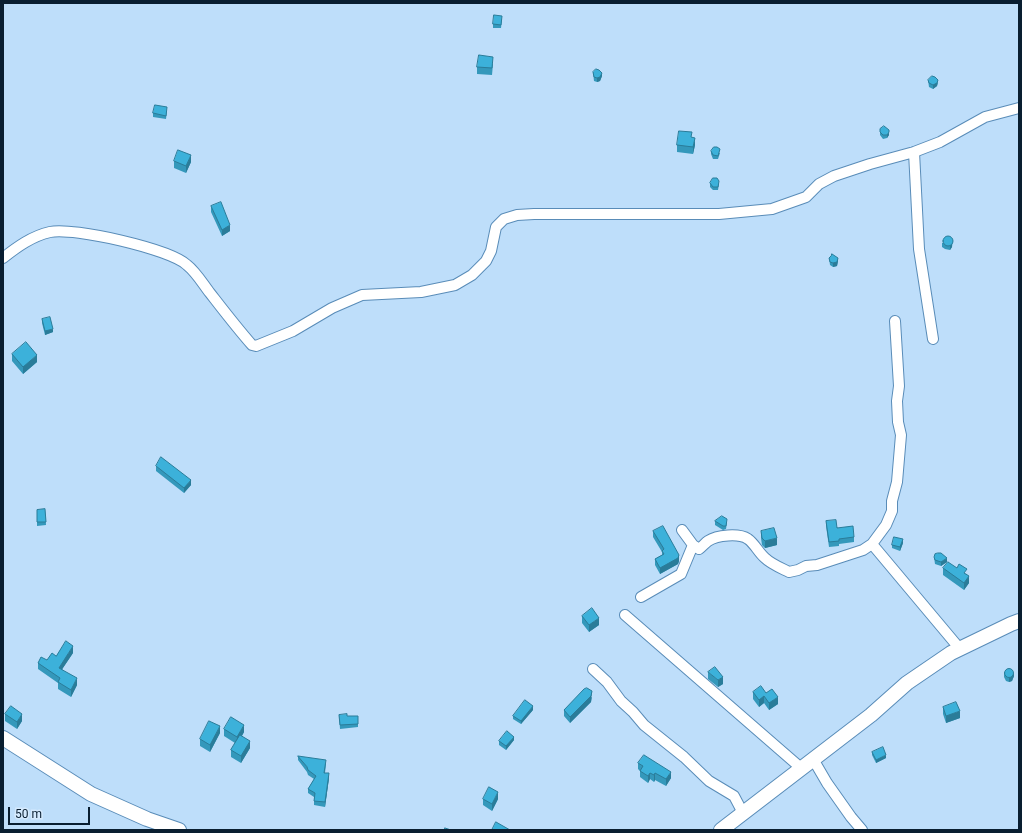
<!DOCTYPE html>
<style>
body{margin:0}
#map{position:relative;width:1022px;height:833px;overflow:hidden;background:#bedefa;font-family:Roboto,sans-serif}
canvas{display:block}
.frame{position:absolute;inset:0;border:4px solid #091e30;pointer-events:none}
.scale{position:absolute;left:8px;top:807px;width:82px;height:18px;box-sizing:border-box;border:2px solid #091e30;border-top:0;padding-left:5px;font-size:12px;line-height:14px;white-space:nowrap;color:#091e30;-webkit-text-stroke:3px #d5eafd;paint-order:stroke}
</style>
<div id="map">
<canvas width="1022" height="833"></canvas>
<div class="frame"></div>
<div class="scale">50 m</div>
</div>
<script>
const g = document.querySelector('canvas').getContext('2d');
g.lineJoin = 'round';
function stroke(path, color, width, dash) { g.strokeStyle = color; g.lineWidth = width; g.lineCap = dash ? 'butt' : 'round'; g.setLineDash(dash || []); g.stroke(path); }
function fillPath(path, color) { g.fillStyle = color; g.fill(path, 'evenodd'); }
const street = new Path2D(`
 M914,152l5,97 14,90
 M3,258c14,-11 29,-22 47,-26 24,-5 120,17 137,33 9,7 16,19 23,28 14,18 27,35 42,52l4,1 37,-15 39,-23 30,-13 59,-3 34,-7 17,-10 14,-14 5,-10 5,-24 8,-8 13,-4 17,-1h185l53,-5 34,-12 13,-13 15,-8 36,-12 44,-12 26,-10 45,-25 34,-9
 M682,530l11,15 6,4c3,-2 6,-6 9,-8 9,-6 31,-8 40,-2 7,5 10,13 17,19 6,6 16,10 24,14l9,-2 8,-4 11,-1 46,-15 9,-6 14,-19 6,-14v-10l5,-19 4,-47 -3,-13 -1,-21 2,-15 -4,-65
 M872,544l88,105
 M641,597l40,-23 12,-29
 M625,615l176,153
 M593,669l14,13 14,19 12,11 11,13 40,32 25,24 25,15 9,17
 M813,759l14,24 24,34 11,13`);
const secondary = new Path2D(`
 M3,738l88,56 56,25 32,11
 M721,830l150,-115 36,-32 44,-30 60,-29 8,-3`);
const wall = new Path2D(`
 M502,19l-1,9h-8v-4z
 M493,64l-1,11 -15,-1v-7z
 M593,72l9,4 -2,5 -3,1 -3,-1z
 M928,80l10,3 -1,3 -4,3 -4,-2z
 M167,111l-1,8 -13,-2v-4z
 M880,129l9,6 -2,3 -4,1 -3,-4z
 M677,145h18l-2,9 -16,-2z
 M711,151l9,2 -2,6h-5l-2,-5z
 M174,161l17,1 -5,11 -12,-5z
 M710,183l9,1 -1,6h-5l-3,-3z
 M211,206l19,25 -8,5 -11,-24z
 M953,240l-1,7 -2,3 -5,-1 -3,-2v-4z
 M829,258l9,3 -1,5 -4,1 -3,-2z
 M42,319l11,13 -8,3 -3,-12z
 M12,354l25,8 -14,12 -11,-13z
 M156,466l35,19 -7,8 -28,-22z
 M45,509l1,16 -9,1v-16z
 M715,521l12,2 -1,6 -3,1 -8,-5z
 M826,521l28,16v5l-15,2v2l-10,1 -3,-21z
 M653,531l26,30 -1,3 -18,10 -5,-9v-6l7,-4v-3l-9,-15z
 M761,531l16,14 -12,3 -3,-3 -1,-7z
 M903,543l-3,8 -8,-3v-3z
 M934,557l13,5 -6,4 -6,-2z
 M943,568l24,6 2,9 -5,7 -21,-15z
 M582,616l17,9 -10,7 -7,-9z
 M73,653l-11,16 15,16 -6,12 -13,-8v-6l-20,-14v-6l9,-3 9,-4z
 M708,672l15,12 -5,3 -10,-8z
 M1004,673l10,3 -2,5 -3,1 -3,-1 -2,-4z
 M753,692l13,1 12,11 -9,6 -5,-7 -5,4 -6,-8z
 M592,697l-1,5 -21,21 -6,-7v-6z
 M943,707l17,11 -14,5 -3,-9z
 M533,710l-12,14 -8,-5v-3z
 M5,714l17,7 -5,8 -12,-8z
 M339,715l8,1h11v11l-18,2z
 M224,729l20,3 -2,4 8,12 -9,15 -10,-6v-7l4,-7 -11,-7z
 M220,733l-10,19 -10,-6v-7z
 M514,740l-8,10 -7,-5v-4z
 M872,752l14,6 -10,5 -4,-8z
 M298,756l28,8 -1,9 4,5 -4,29 -11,-2v-8l-6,-4v-4l6,-10 -6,-4 -1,-3 -9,-12z
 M638,763l33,15 -5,8 -11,-6 -1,2 -4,-3 -2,4 -8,-6v-6l-2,-2z
 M483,799h15l-6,12 -9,-6z`);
const shadedWall = new Path2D(`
 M602,73v3l-2,5 -3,1v-4z
 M938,80l-1,6 -4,3v-4z
 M889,132v3l-2,3v-3z
 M695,138v7l-2,9v-7z
 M191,155v7l-5,11v-7z
 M230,225v6l-8,5v-6z
 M952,244v3l-2,3v-4z
 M838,258v3l-1,5 -4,1v-4z
 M53,329v3l-8,3v-4z
 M37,355v7l-14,12v-7z
 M191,480v5l-7,8v-5z
 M777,538v7l-12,3v-7z
 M903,539v4l-3,8v-4z
 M679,555v6l-1,3 -18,10v-6z
 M947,558v4l-6,4v-4z
 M969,576v7l-5,7v-7z
 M599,618v7l-10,7v-7z
 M73,646v7l-14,21v-6z
 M1014,673v3l-2,5 -3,1v-4z
 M723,677v7l-5,3v-7z
 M77,678v7l-6,12v-7z
 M592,691l-1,11 -21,21v-6z
 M764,696v7l-5,4v-7z
 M778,697v7l-9,6v-7z
 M533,706v4l-12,14v-3z
 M960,711v7l-14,5v-7z
 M22,714v7l-5,8v-7z
 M244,725v7l-7,12v-7z
 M220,726v7l-10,19v-7z
 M514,737v3l-8,10v-4z
 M250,741v7l-9,15v-7z
 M886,755v3l-10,5v-3z
 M671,772v6l-5,8v-7z
 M329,773v5l-4,29v-5z
 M650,773v6l-2,4v-7z
 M655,773v7l-1,2v-7z
 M498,792v7l-6,12v-7z`);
const building = new Path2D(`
 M494,15l8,1 -1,9 -8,-1z
 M479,55l14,2 -1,11 -15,-1z
 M596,69l3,1 3,3 -2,4 -3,1 -3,-1 -1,-5z
 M932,76l3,1 3,3 -1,3 -4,2 -4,-2 -1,-3z
 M155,105l12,2 -1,9 -13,-3z
 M884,126l5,4v2l-2,3h-4l-3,-3v-3z
 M679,131l13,1 -1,5 4,1 -2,9 -16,-2z
 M714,147h3l3,2 -2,7 -5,-1 -2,-4z
 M178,150l13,5 -5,11 -12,-5z
 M713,178h4l2,3 -1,6h-5l-3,-4z
 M221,202l9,23 -8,5 -11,-24z
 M943 241a5 5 0 1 1 10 0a5 5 0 1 1-10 0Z
 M832,254l6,4 -1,4 -4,1 -3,-1 -1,-4 2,-2z
 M50,317l3,12 -8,2 -3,-12z
 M26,342l11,13 -14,12 -11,-13z
 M161,457l30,23 -7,8 -28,-22z
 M45,509l1,13h-9v-12z
 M722,516l5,3 -1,7h-3l-8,-5z
 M836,520l1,8 16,-2 1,11 -15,2v2l-10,1 -3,-21z
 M663,526l16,29 -1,3 -18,10 -5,-9 9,-5 -2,-3 2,-2 -11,-18z
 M774,528l3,10 -12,3 -3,-3 -1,-7z
 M894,537l9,2 -3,8 -8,-2z
 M938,553h3l6,5 -6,4 -6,-2 -1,-3 1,-3z
 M948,562l9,6 2,-4 8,5 -3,4 5,3 -5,7 -21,-15z
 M592,608l7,10 -10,7 -7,-9z
 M66,641l7,5 -14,22 18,10 -6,12 -13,-8 2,-4 -22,-15 3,-6 6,3 5,-7 4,3z
 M715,667l8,10 -5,3 -10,-8z
 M1004.5 673a4.5 4.5 0 1 1 9 0a4.5 4.5 0 1 1-9 0Z
 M761,686l5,7 6,-4 6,8 -9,6 -5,-7 -5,4 -6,-8z
 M587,688l5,3 -1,5 -21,21 -6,-7 20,-21z
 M525,700l8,6 -12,15 -8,-5z
 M956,702l4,9 -14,5 -3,-9z
 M11,706l11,8 -5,8 -12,-8z
 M347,714v2h11v8l-18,1 -1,-10z
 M231,717l13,8 -7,12 -13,-8z
 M209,721l11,5 -10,19 -10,-6z
 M507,731l7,6 -8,9 -7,-5z
 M240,735l10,6 -9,15 -10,-6z
 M883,747l3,8 -10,5 -4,-8z
 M644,755l27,17 -5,7 -11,-6 -1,2 -4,-2 -2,3 -8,-5 3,-5 -5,-3z
 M298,756l28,4 -2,13h5l-4,29 -11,-1 1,-8 -7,-4 8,-13 -8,-6 -1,-3z
 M489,787l9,5 -6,12 -9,-5z
 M496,822l14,8h-18z
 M445,828l6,2h-6z`);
stroke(street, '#598cb8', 12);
stroke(secondary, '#598cb8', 16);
stroke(street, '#fff', 10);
stroke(secondary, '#fff', 14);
fillPath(wall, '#3498bb');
fillPath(shadedWall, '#2a7c99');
fillPath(building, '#3cb1da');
stroke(building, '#2a7c99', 1);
</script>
